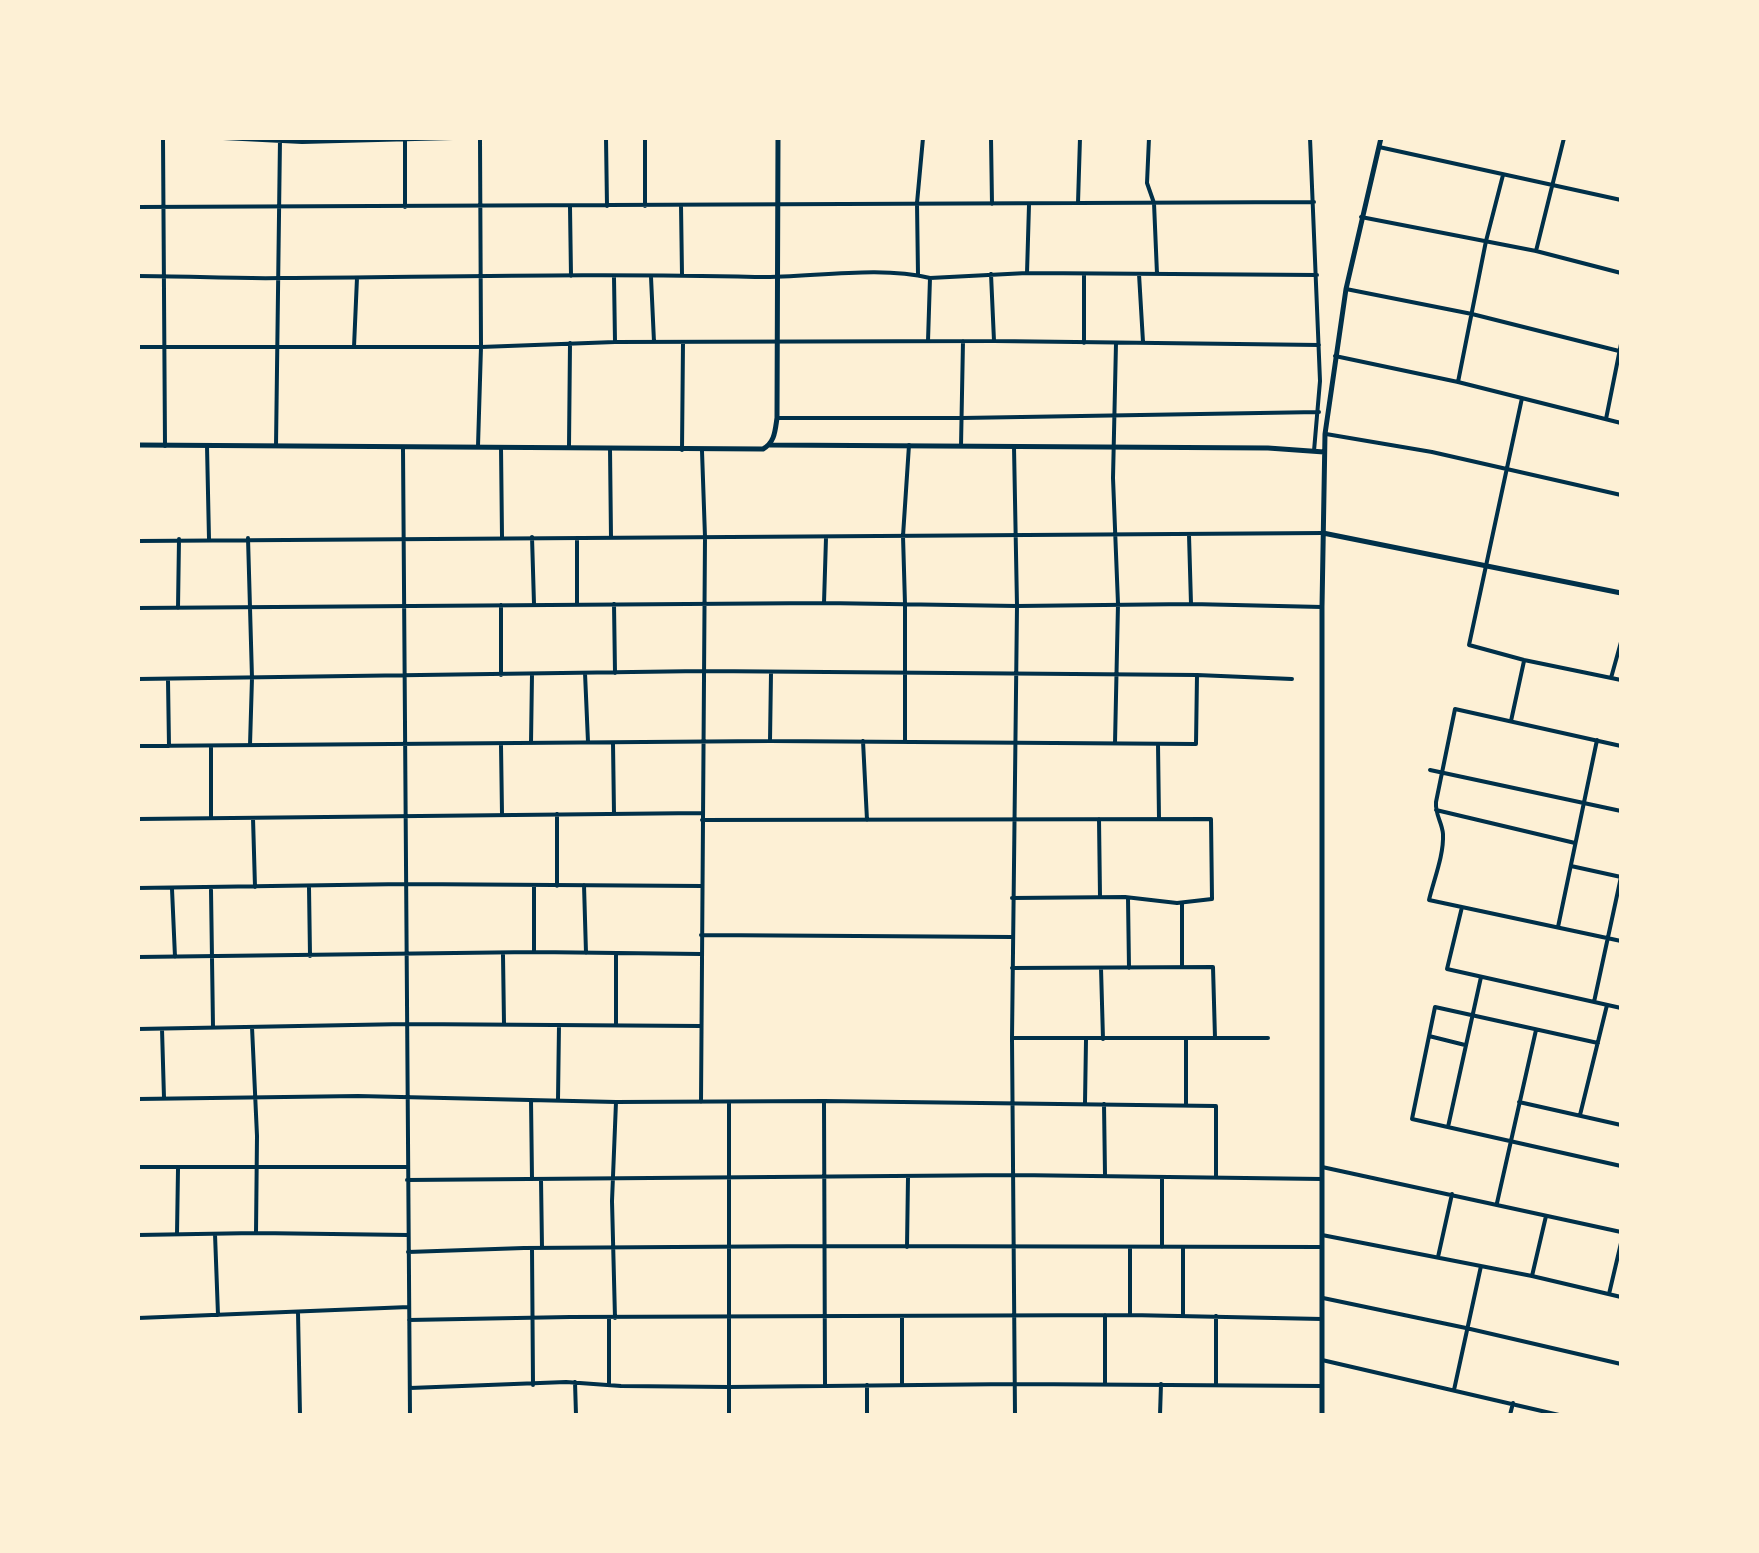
<!DOCTYPE html>
<style>
body{margin:0}
#map{position:relative;width:1759px;height:1553px;overflow:hidden;background:#fdf0d5;font-family:"PT Sans",sans-serif}
canvas{display:block}
.frame{position:absolute;inset:0;border:140px solid #fdf0d5;pointer-events:none}
</style>
<div id="map">
<canvas width="1759" height="1553"></canvas>
<div class="frame"></div>
</div>
<script>
const g = document.querySelector('canvas').getContext('2d');
g.lineJoin = 'round';
function stroke(path, color, width, dash) { g.strokeStyle = color; g.lineWidth = width; g.lineCap = dash ? 'butt' : 'round'; g.setLineDash(dash || []); g.stroke(path); }
const minor = new Path2D(`
 M163,138l2,308
 M223,138l79,4 151,-4
 M606,138l1,68
 M991,138l1,66
 M1149,138l-2,45 7,20 3,71
 M1310,138l10,243 -6,70
 M1379,147l242,53
 M1078,203l2,-65
 M681,205l1,70
 M645,206v-68
 M138,207l1176,-5
 M405,207v-68
 M570,207l1,69
 M1361,217l175,34 85,22
 M1536,251l28,-113
 M1027,273l2,-68
 M991,274l3,67
 M1084,274v69
 M1139,274l4,68
 M918,275l-1,-72 6,-65
 M138,276c48,0 97,3 145,2 157,-1 315,-5 472,-1 54,1 123,-12 175,1l97,-5 290,2
 M614,277l1,65
 M651,277l3,65
 M1346,289l126,25 147,37
 M928,341l2,-63
 M138,347h343l134,-5 379,-1 325,4
 M354,347l3,-69
 M1335,356l123,26 163,41
 M1458,382l28,-141 17,-66
 M1522,398l-53,247 55,15 97,20
 M777,418h185l357,-6
 M1606,419l15,-75
 M1326,434l106,18 189,43
 M207,446l2,93
 M276,446l4,-307
 M478,446l3,-99 -1,-209
 M961,446l2,-105
 M501,447l1,90
 M569,447l1,-104
 M1014,447l3,159 -5,432 3,377
 M403,448l7,967
 M610,448l1,90
 M682,450l1,-108
 M1189,535l2,69
 M532,537l2,67
 M248,538l4,140 -2,67
 M138,541l1185,-8
 M824,603l2,-65
 M577,604v-66
 M614,604l1,69
 M138,608l686,-5 193,3 174,-2 131,3
 M178,608l1,-69
 M585,673l3,69
 M501,675v-70
 M1611,678l10,-36
 M138,679l565,-8 494,4 95,4
 M168,680l1,66
 M1511,721l13,-60
 M770,741l1,-68
 M863,741l4,79
 M905,741v-137l-2,-68 6,-91
 M531,743l1,-69
 M613,743l1,71
 M1115,743l3,-139 -5,-126 3,-135
 M1158,744l1,75
 M501,745l1,69
 M138,746l632,-5 426,3 1,-69
 M211,746v72
 M1621,746l-166,-37 -19,93c-1,13 6,20 7,32 1,21 -9,45 -14,66l192,41
 M1430,770l191,41
 M1436,810l139,33
 M557,814v72
 M253,818l2,69
 M138,819l564,-6
 M1099,819l1,78
 M702,820l509,-1 1,80 -35,4 -52,-6 -113,1
 M1571,866l50,11
 M584,885l2,68
 M309,887l1,69
 M138,888l267,-4 297,2
 M172,889l3,68
 M211,890l2,137
 M1128,898l1,70
 M1182,903v64
 M1462,907l-15,62 174,39
 M1558,927l39,-187
 M701,935l311,2
 M534,952v-65
 M503,955l1,69
 M138,957l396,-5 167,2
 M1012,968l201,-1 2,71
 M1101,968l2,71
 M1594,1002l27,-125
 M616,1025v-71
 M252,1027l5,109 -1,97
 M138,1029l268,-5 295,2
 M162,1029l2,69
 M1429,1036l36,9
 M1012,1038h256
 M1598,1043l-163,-36 -23,112 209,47
 M138,1099l220,-3 258,6 208,-1 392,5v71
 M531,1100l1,79
 M558,1100l1,-75
 M824,1101l1,285
 M701,1102l4,-565 -3,-86
 M1519,1102l102,23
 M1085,1103l1,-63
 M1104,1104l1,71
 M1186,1105v-67
 M1580,1115l27,-110
 M1448,1127l33,-150
 M138,1167h270
 M1322,1167l299,65
 M541,1179l1,69
 M407,1180l608,-5 307,4
 M1497,1203l39,-173
 M177,1234l1,-65
 M215,1234l3,81
 M138,1235l118,-2 152,2
 M1322,1235l210,41 89,21
 M907,1247l1,-70
 M1130,1247v68
 M1162,1247v-70
 M532,1248l1,137
 M408,1252l116,-4 302,-2 495,1
 M1438,1257l14,-63
 M1532,1276l14,-60
 M1609,1294l12,-51
 M1323,1298l143,30 155,36
 M298,1312l2,103
 M1183,1315v-67
 M609,1317v68
 M138,1318l271,-11
 M615,1318l-3,-117 4,-99
 M409,1320l161,-3 560,-2 192,4
 M1322,1360l237,55
 M575,1382l1,33
 M1105,1384v-69
 M867,1385v30
 M902,1385v-69
 M1216,1385v-69
 M410,1388l156,-6 55,4 108,1 286,-3 307,2
 M1454,1390l27,-124
 M729,1415v-313
 M1160,1415l1,-31
 M1510,1415l3,-12`);
const tertiary = new Path2D(`
 M138,445l625,4c12,-7 12,-18 14,-31l1,-280
 M770,445l498,3 56,4
 M1323,533l298,60
 M1322,1415v-808l3,-173 21,-145 35,-151`);
stroke(minor, '#003049', 4);
stroke(tertiary, '#003049', 5);
</script>
